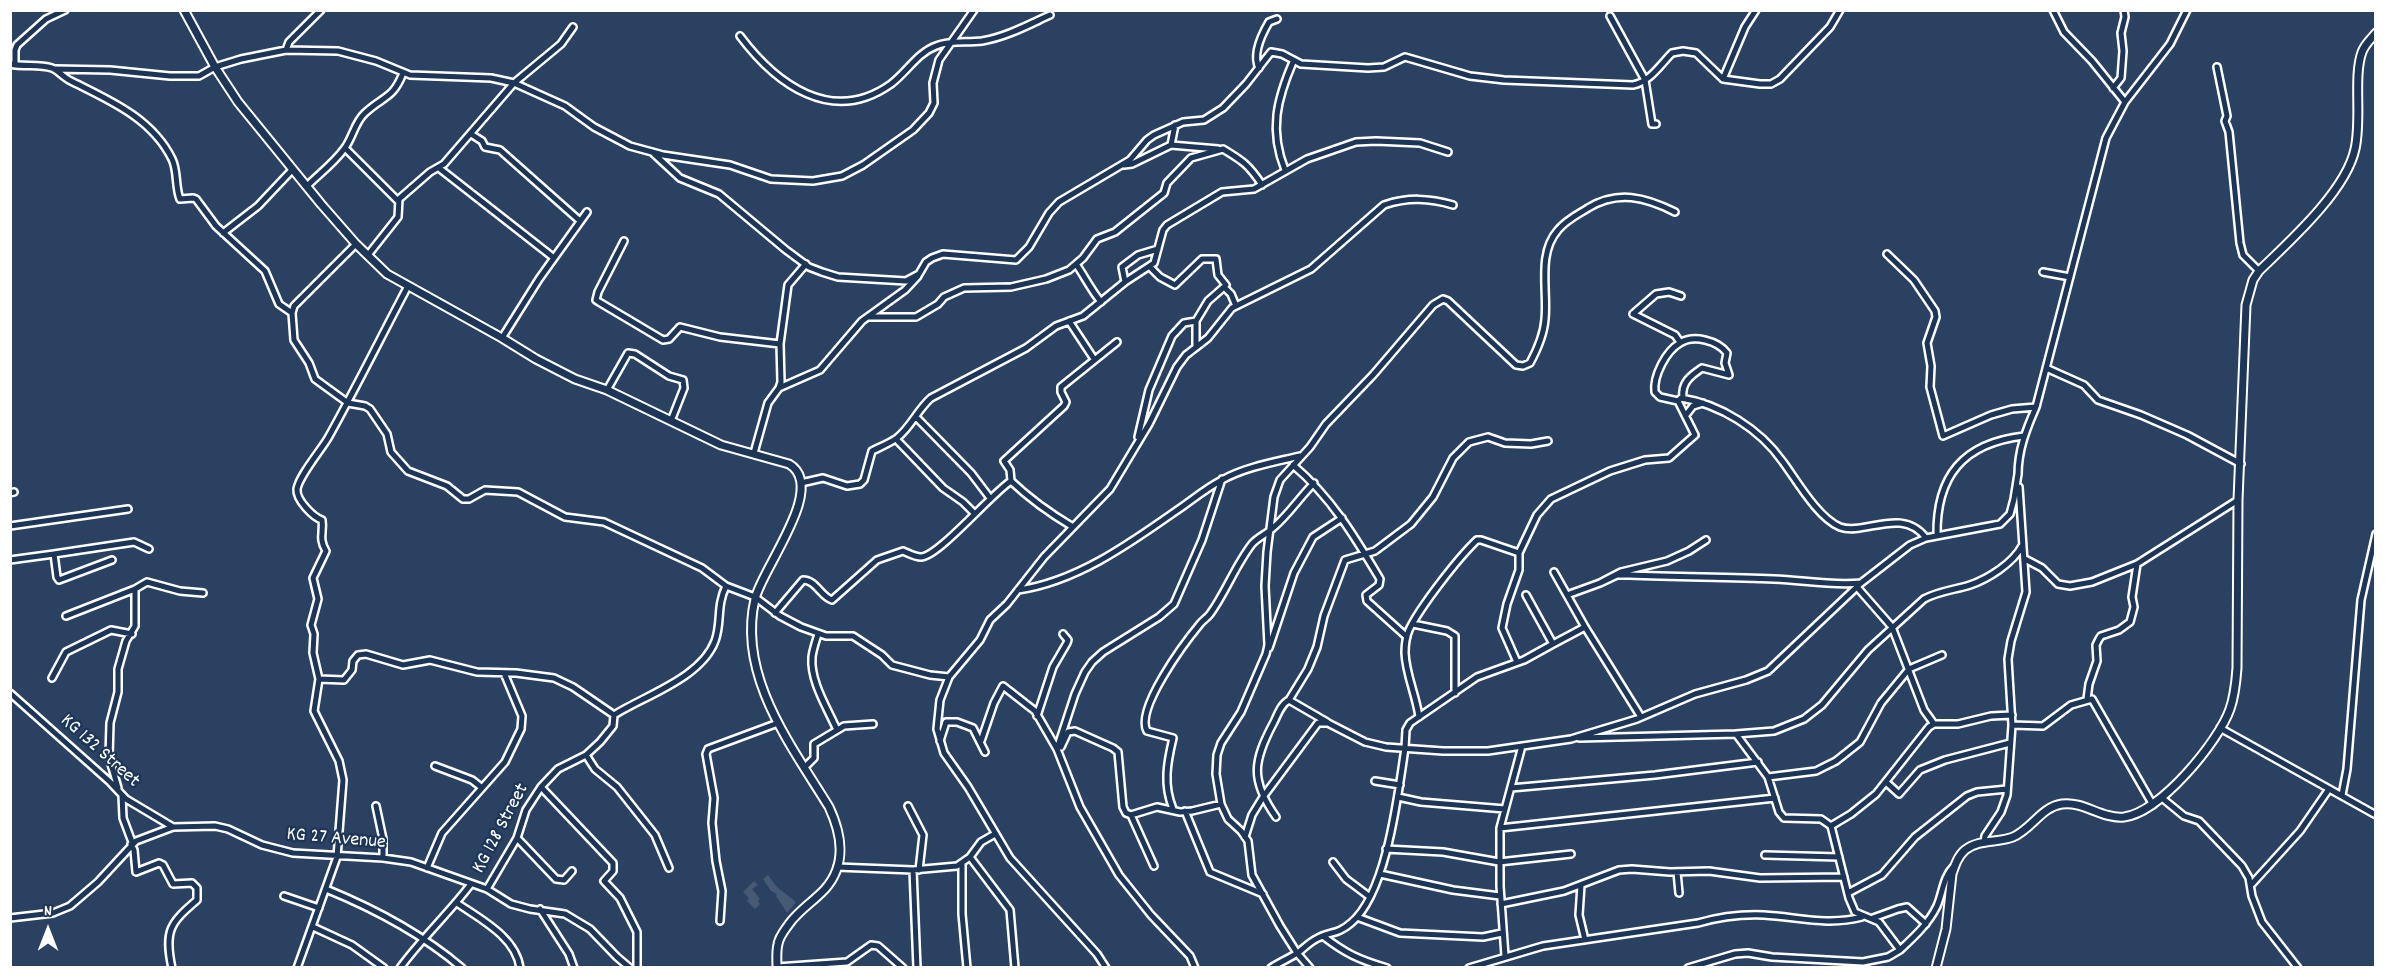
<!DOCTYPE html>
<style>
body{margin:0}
#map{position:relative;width:2386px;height:978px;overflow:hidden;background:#2a4161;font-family:Dekko,sans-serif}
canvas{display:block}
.frame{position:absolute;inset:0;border:12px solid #fff;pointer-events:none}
.north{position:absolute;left:18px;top:900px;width:60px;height:60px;-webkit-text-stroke:4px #1d3557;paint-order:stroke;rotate:0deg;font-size:16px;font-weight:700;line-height:24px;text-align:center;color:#fff}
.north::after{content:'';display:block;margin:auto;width:21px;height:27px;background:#fff;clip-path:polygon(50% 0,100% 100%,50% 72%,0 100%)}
</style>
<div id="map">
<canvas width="2386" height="978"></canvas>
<div class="frame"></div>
<div class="north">N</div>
</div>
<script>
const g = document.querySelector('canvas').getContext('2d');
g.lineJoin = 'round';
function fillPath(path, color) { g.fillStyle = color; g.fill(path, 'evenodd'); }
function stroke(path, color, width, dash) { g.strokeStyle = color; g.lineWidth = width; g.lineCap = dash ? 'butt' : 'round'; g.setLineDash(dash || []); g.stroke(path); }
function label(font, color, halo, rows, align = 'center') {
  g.font = font + ' Dekko,sans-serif'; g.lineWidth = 4.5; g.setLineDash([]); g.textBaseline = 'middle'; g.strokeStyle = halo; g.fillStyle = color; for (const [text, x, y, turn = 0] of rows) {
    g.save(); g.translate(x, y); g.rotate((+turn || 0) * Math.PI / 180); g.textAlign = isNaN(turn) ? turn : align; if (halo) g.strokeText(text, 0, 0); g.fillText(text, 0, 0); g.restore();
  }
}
const green = new Path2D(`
 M768,875l9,12 19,15 -9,11 -11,-17 1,-2 -6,-3 -8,-12z
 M754,881l4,4 -6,4 8,10 -2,2 2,3 -5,5 -8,-8 2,-3 -6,-6z`);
const street = new Path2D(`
 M2053,10l11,22 28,29 33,41
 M1610,16l35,64 7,44h4
 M740,36c36,48 92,90 151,48 16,-12 26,-31 45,-38 15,-6 30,-3 46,-5 24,-4 46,-16 68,-26
 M286,50l3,-8 32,-32
 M10,64c14,3 29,0 42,4 7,3 12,10 19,13 38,19 81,37 101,78 6,12 3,28 8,40l13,-1 3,1 20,27 49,45 14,33 13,9
 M15,65v-15l2,-5 29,-26 19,-9
 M2217,67l10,49 -2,5 4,11 11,111 3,12 16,16
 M1259,68c-7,-14 3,-34 10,-46l8,-3
 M55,69l55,1 60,6h29l16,-9 26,-8 45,-9 52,1 38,10 34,14 81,3 23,5 51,23 29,21 36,19 33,9 67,10 41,14 42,2 29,-5 21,-11 50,-35 16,-17 5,-10 -1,-20 6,-23 35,-50
 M1723,79l22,-52 11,-17
 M2113,88l8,-10 2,-27 -2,-18 4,-16 -1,-7
 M471,134l11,7 3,6 15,3 80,71
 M1171,145l4,-20
 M345,148l53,53
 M652,152l28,26 39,16 67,56 23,17 13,5 16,5 68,4 13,-7 7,-12 6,-4 11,-4 73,6 13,-13 20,-34 10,-11 71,-42 17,-20 7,-5 29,-13 21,-2 19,-12 23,-24 25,-32 11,2 19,10 67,4 16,-1 21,-10 65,19 34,4 129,5c17,-3 27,-20 39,-32l11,-2 13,2 27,26 37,5h11l9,-5 50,-52 10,-17
 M1124,165l8,-1 39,-19 47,4
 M439,168l115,90
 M1285,170c-16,-40 -8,-71 8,-108
 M307,186c12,-12 27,-23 37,-37 9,-11 10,-26 21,-36 18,-17 28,-14 38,-40
 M223,233l35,-27 34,-36
 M624,241l-26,51 -2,8 3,2 64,38 6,-1 11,-12 40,10 60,7 1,38 -2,6 -11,15 -14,50
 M356,244l-62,62 -2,7 2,27 15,23 6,16 33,24 17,3 5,3 17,25 4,18 17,19 39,15 16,13h6l16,-9 33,2 47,25 39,5 98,46 24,18 29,11 25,19 21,11 25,9h27l29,19 10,10 38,10 19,2
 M1887,254l27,26 21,31 1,6 -9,26 4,23 -1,21 13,49 48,-21 21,-6 24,-2
 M368,255l30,-38 1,-18 31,-27 14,-8 70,-81 47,-39 12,-17
 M1076,264c9,13 15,26 25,38
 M1150,267l10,10 15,8 27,-26h14l2,16 8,10 -2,2
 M2043,272l27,5
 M1125,282l-3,-15 16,-12 20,-6
 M868,317h48l22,-13 6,-7 20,-9 47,-1 35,-8 23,-9 14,-12 14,-19 18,-7 49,-39 3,-10 24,-25 32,-9c20,12 26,16 39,36
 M1069,321l25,38
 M502,338l37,-59 48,-67
 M1680,342l-5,-7 -42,-21 23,-20 13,-2 12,4
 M780,344l8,-59 18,-21
 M1196,347v-26l12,-20 16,-14 7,7 5,12
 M2046,368l38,17 14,15 43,15 46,20 54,29
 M779,388l41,-18 42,-49 43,-31 13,-14
 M607,390l21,-37 7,1 34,22 14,4 1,8 -13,33
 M1678,401l-18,-4 -5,-5c-2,-16 11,-41 25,-49 14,-9 38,-2 47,10l-2,10 4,12 -27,-7c-12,8 -21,15 -19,30
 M1686,415l7,-9 10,-3
 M916,417l55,56 19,25
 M1138,437l11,-47 23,-54 12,-13 12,-2
 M896,439l47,49 20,14 12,12
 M1293,465c38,32 62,72 87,114l-1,6 -13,10 1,6 40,36
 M2018,475c0,-25 8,-45 18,-68l70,-269 19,-36 45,-58 17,-34
 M801,483l22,-5 24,8 13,-2 4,-4 8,-29c8,-4 18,-8 25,-13 14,-11 21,-29 34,-40l95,-50 30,-22 27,-10 42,-34 29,-19 9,-33 4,-5 55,-33 32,-3 53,-30 49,-17 20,-1 44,2 28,9
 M10,493l4,-1
 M10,526l118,-17
 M1073,527c-22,-13 -43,-28 -62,-46l-1,-11 -6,-9 60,-55 2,-4 -5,-10v-5l56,-45
 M1937,536c-1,-60 26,-93 87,-100
 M1706,540l-17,11 -22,10 -46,11 -21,11 17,-8h13c48,2 96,2 144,4 29,1 57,7 87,4
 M2025,559l17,9 16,16 12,2 22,-4 45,-18 101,-64
 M10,560l44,-6
 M112,560l-53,20 -2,-3 -3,-23 80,-12 15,7
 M1554,572l31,55
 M1857,587l35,40 32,83 10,14
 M1018,590c58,-8 111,-46 158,-79 15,-10 30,-23 46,-31 23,-13 53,-18 78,-24
 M1567,595l33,-12
 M775,613l28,-33c13,0 18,17 29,20l45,-40 26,-9c5,2 12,6 18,6 17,0 71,-64 90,-76
 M66,616l69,-27 12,-7 33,9 23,2
 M1413,624l34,7 8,5v57
 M818,634c-2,7 -5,15 -6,23 -2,25 16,52 25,73
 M1553,644l32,-17 56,90
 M1269,648l25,-75 19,-36 29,-19
 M1517,662l-15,-34 5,-24 12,-34v-17
 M52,678l14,-26 45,-22 21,4
 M319,679l25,1 8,-10 1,-9 5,-6 8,-1 37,11 27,-5 47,12 39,1 38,5 19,9 41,28
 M10,693l100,89 16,17 47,28
 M2087,699l2,-15 8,-23 -1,-16 3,-6 2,-3 18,-6 11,-8 4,-15 -2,-10 5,-33
 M1289,700l19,-31 9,-22 7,-31 21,-56 30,-9 36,-27 22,-27 20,-39 16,-16 19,-5 17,6 26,1 17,-3
 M614,715c32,-20 87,-37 101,-74 7,-19 1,-34 11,-55
 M1037,716l16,-49 14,-24 1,-3 -5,-6
 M1419,717c-3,-22 -13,-42 -14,-64 0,-7 1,-16 4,-23 11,-23 49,-72 68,-90h4l38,13 18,-38 14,-16 59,-28 35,-11 24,-2 26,-23 -17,-34 3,-3c39,6 79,31 102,64 14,19 35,56 57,65 24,9 62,-21 86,11
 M2012,725l31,1 28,-21 21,-6 61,106
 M2220,728l156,87
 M1736,734l38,-3 30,-12 18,-14 46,-55 56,-51c15,-8 30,-9 46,-14 18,-6 43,-22 52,-39
 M1579,738l157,-4 32,43 11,35 5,6 37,1 10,7 18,72 6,14 24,10 21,28c14,-13 29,-27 37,-44 6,-14 6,-29 17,-40
 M940,741l6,-19h11l16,6 12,24
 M981,741l13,-38 9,-17 32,25 22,38 23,58 39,68 32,40 39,41 5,12
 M1061,747l7,-15 7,-1 38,17 5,4 5,55 3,6 5,2 26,-8 23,5 12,-1 29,-7
 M1057,749l18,-55 10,-22 7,-10 11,-10 56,-35 15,-13 28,-64 20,-61
 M586,755l9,14 22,18 38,48 14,33
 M435,766l37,14 9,7
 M805,767l9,-9v-14l30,-18 29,-2
 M1768,777l48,-6 20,-10 24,-19 21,-39 28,-34 33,-14
 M1375,781l25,4
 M1886,782l13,12 21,-24 25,-10 65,-17
 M541,787l72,76v8l-9,10 16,17 17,34v36
 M118,788l-9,-31 1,-34 8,-31v-23l8,-28 9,-15v-37
 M1511,788l144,-13 103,-13
 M122,795l1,23 9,24
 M2342,795l5,-26 14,-169 15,-66
 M1398,797l23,5 84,7
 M2162,798l22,18 15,5 43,45 7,12 3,18 10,26 36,46
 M376,806l7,33v19
 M908,806l15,29 -4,35
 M1173,809c-10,-24 -6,-46 0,-71l-26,-7c-12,-22 38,-89 53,-107 3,-4 7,-6 10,-10 16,-22 25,-48 42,-70 6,-7 15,-10 22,-17 15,-13 26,-30 40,-44
 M1185,811l25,61 53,22
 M1131,815l23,51
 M1276,817c-26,-37 -23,-56 -2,-95 4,-8 7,-18 15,-22l38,22
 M1831,826l20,-12 25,-20 53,-67 5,-3h24l33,-8 21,-1
 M1500,828l275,-30
 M1245,837l7,-22 11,-18 55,-74h10l37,19 21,5 57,4h45l83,-12 66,-20 58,-25 51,-14 22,-9 93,-88 49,-38 16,-7 74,-14 10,-10 4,-15 4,-25
 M517,838l39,41 8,1 8,-9
 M1984,842l1,-6 16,-24 6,-17 5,-70 -4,-66 3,-18 15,-49 -7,-105
 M131,844l3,6 2,22 23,-9 4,2 10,19 19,-1 5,5v12c-27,23 -33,31 -25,68
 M1386,849l57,3 56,10 72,-8
 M1765,855l74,2
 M970,857l40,53 5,58
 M1333,862l13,17 24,18
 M962,864v50l5,54
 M837,867l76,3 44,-4 13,-9 11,-15 14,-8
 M427,868l15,-35 63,-71 16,-33 1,-13 -18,-43
 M913,870l4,98
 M1677,872l2,21
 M1380,874l73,16 47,6
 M1581,885l-2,30 6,25
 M2251,885l49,-54 29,-42
 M326,889c49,20 95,44 136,79
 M487,889l30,-51 9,-28 15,-23 17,-18 28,-14 14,-13 13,-16 1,-11
 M1848,893l34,-18 33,-38 52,-41 10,-4 30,-3
 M284,896l35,12
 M457,903c23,16 59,34 63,65
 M1501,904l63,-13 55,-21 13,-1 38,3 39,-1 51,7 84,-1
 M540,909l29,45 5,14
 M1357,917l43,16 83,4 19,-4
 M10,918l43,-5 17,-7 28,-24 38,-41 37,-14 42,-1 13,3 34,16 31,8 90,5 28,4 76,27 24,15 19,5 35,5 25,15 27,28 13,11
 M1873,918l25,-9 9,-2 19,17
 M720,921l2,-30 -6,-30 -4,-38 2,-25 -8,-44 2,-5 70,-26
 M313,927l39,18 32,23
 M1323,936c23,18 37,24 64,32
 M1505,956l-5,-70v-58l22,-82
 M777,967l70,-5 24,-17 7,1 25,22
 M297,968l40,-111 6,-77 -4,-19 -25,-50 5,-32 -6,-26 1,-19 -3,-9 7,-26 -5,-21 13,-27c-8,-13 -2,-19 -4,-31 -9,-3 -26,-20 -25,-31 2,-13 24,-39 31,-51 28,-50 53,-101 80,-152
 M400,968c22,-30 49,-55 71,-84
 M1106,968l-9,-14 -87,-96 -42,-71 -24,-34 -7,-24 3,-29 9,-23 31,-37 10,-20 17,-16 37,-47 66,-68 39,-65 28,-57 9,-12 22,-17 24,-30 79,-39 73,-64c24,-8 45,-7 69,0
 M1271,968c9,-6 19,-10 28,-16 6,-5 12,-11 19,-14 13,-7 19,-3 33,-15 36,-30 47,-129 54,-175l1,-18 4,-7 67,-46 47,-17 29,-16 -27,-49
 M1310,968l-13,-15 -17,-27 -28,-51 -4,-34 -7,-10 -13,-12 -7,-15 -5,-30 1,-19 4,-12 20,-31 25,-58 2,-9 -3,-59 2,-34 7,-55 6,-17 30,-33 16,-23 47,-49 60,-70 10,-6 5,2 68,64 7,1 7,-3c7,-13 14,-29 15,-44 3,-29 -8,-65 13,-89 8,-10 19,-15 30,-22 30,-18 57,-11 87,4
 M1469,968l74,-22 155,-23c21,-6 43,-9 66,-8 34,2 64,11 98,2
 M1688,968l47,-14 13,-1 24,4 91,5 25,-5 12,-7`);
const secondary = new Path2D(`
 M184,10l31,57 23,35 83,102 35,40 31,30 115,64 34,21 39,20 32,11 114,55 68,19c39,23 -27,104 -34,135 -18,77 36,146 74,208 13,28 18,57 -4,82 -12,13 -26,21 -36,35 -5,7 -10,13 -11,20 -2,8 -1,16 -1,24
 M1936,968l10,-39 6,-55c3,-9 6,-18 13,-24 14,-11 33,-7 48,-13 19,-8 28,-30 49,-33 22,-3 39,15 62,13 36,-4 95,-76 106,-108 5,-14 6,-27 7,-41l1,-168 8,-195 7,-25 6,-9c31,-30 87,-80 96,-122 7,-30 -2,-72 7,-97 3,-8 9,-13 14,-19`);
const streetNames = [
 ["KG 132 Street",99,752,42],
 ["KG 128 Street",502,829,-62],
 ["KG 27 Avenue",336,840,5]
];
fillPath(green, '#465975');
stroke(street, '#fff', 10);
stroke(secondary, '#fff', 11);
stroke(street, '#1d3557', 5);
stroke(secondary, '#1d3557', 7);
label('20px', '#fff', '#1d3557', streetNames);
</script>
